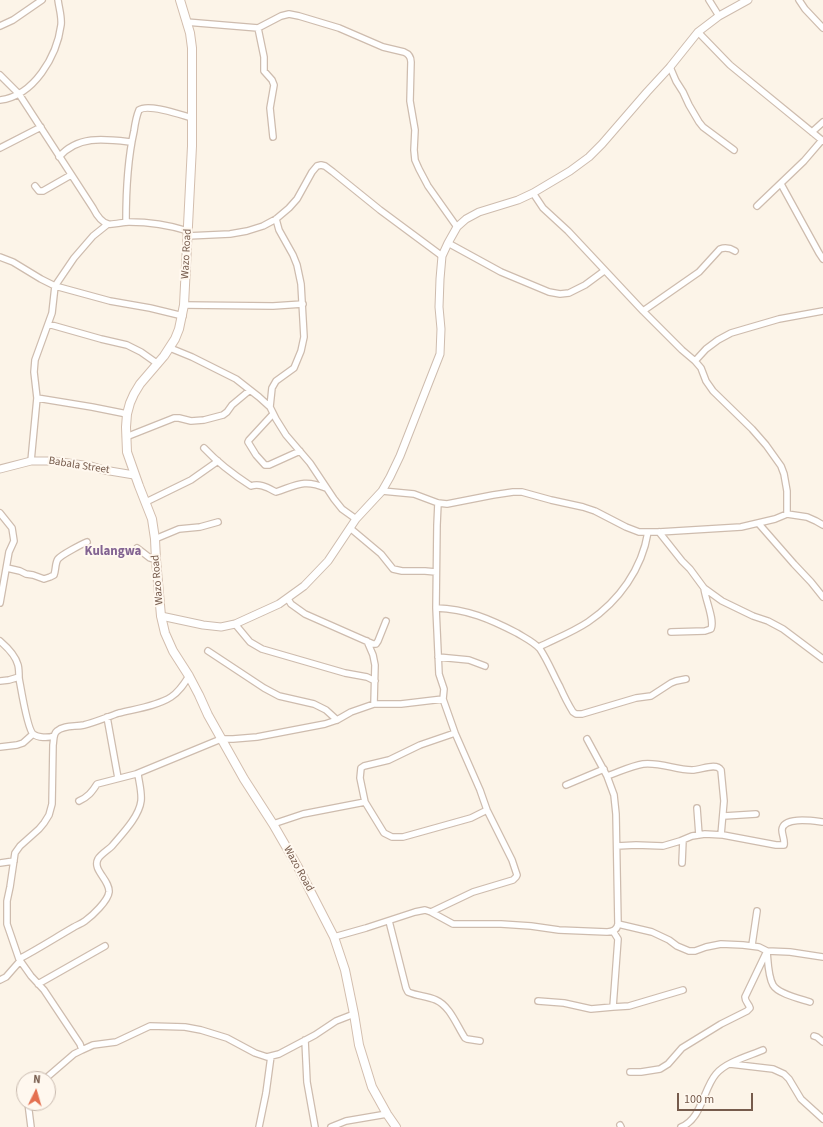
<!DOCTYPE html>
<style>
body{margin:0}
#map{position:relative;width:823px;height:1127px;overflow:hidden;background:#fcf4e8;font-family:"Source Sans 3",sans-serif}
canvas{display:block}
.north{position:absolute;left:16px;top:1071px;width:40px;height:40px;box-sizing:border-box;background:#fff8ef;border:1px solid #c8b9ae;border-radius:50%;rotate:5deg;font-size:11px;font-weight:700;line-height:16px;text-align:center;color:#765b4c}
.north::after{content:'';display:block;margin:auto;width:14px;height:18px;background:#e47050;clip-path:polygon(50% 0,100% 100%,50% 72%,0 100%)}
.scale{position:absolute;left:677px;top:1093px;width:76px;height:18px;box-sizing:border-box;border:2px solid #765b4c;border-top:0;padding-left:5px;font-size:12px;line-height:14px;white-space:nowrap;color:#765b4c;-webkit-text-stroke:3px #fff8ef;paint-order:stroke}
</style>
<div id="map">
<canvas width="823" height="1127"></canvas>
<div class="north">N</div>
<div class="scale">100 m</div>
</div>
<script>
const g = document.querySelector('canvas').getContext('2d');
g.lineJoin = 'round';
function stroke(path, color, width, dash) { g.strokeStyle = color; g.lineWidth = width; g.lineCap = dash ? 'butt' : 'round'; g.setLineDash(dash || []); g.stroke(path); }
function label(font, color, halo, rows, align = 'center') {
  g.font = font + ' "Source Sans 3",sans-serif'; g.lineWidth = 4; g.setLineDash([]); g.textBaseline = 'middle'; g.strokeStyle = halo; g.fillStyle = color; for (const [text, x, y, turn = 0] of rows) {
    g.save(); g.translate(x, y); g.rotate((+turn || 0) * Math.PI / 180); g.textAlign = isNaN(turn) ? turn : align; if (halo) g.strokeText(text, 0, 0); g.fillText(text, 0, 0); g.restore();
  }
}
const minor = new Path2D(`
 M709,0l10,16
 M799,0l6,9 18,19
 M186,22l72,6 23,-12 8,-2 10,2 40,12 44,19 21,5c5,2 7,5 7,10l-1,39 5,29 -1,20 1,10 4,9 9,17 29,41
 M0,26l13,-6 29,-20
 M258,28l6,29v14l8,9 2,5 -4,23 3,29
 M698,32l32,33 93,76
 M670,67l6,14 7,11 6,13 10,17 4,5 31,23
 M0,75l19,19 74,114c3,6 8,14 15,16 5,1 15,-2 21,-2 20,0 40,3 59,9
 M0,100c34,-4 57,-44 61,-75 1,-8 -2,-17 -3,-25
 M812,132l11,-10
 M0,148l41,-21
 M59,157c19,-22 46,-18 72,-15
 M781,184l38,69 4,6
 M35,186l4,5h4l28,-16
 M533,193l10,15 25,23 75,80 39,39 13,11 6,7 5,13 7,10 39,38 14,16 15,21 3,8 3,17v23
 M757,206l47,-45 18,-21
 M126,222c0,-31 1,-60 8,-91 1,-7 2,-14 5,-21 9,-7 42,5 53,8
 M187,236l43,-2 17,-3 16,-5 13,-7 13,-11 8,-9 15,-27 5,-6 4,-1 4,1 8,6 47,38 62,46
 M448,243l53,29 48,20 11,2 9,-1 16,-8 19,-14
 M0,257l13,5 28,17 14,7 55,15 40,7 33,8
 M184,305l89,1 30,-2
 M643,311l56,-39 21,-23c6,-2 10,-1 15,2
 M48,324l53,15 26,6 14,7 17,12
 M170,348l22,9 44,22 23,18 11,10 6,12 10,16 24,28 24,36 8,10 14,10
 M695,361l11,-12 12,-9 13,-7 48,-14 44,-8
 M37,398l55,9 35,7
 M270,407l2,-19 4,-7 18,-13 7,-17 3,-14 -3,-53 -4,-19 -4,-10 -14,-25 -3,-11
 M273,414l-24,26 -1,2 8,13 9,10h4l31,-14
 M126,437l48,-19h5l12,3 13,-1 19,-5 4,-3 5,-7 18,-15
 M204,448c14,15 30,27 47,38 9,-3 17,2 25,6 21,-7 28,-13 50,-4
 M31,461l6,-63 -3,-26 1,-12 17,-47 3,-27 19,-28 19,-22 15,-12
 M382,491l32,3 24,9 9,1 46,-9 20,-3h9l29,8 32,7 12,4 31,16 13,5h20l82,-5 34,-8 12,-5 20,3 9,4 7,4
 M146,502l45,-22 27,-19
 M0,513l12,15 2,13 -5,11 -9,51
 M759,524l35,40 17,18 12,15
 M350,528l31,26 12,15 9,2h23l11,1
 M659,532l23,29 8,8 14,19 18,13 31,15 15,5 15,8 40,30
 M155,539l24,-10 21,-2 18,-5
 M137,548l13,10 6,2
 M7,568l13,3 6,3 7,1 11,4 6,-2 4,-2c2,-5 1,-12 4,-16 3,-4 24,-15 29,-17
 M288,599l3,5 14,10 68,30h3l2,-3 8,-20
 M436,608c31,1 54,11 81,25 8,5 17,9 23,16 8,12 13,25 20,38 4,9 8,17 13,25l3,2h6l54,-16 15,-2 20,-13 5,-2 10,-2
 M235,624l15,18 12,7 83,24 22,4 8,4
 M671,632l34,-1 6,-2c4,-9 -6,-30 -7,-41
 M0,641c7,6 16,16 18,24 1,4 1,9 1,13 2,10 8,50 14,56 5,4 15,4 21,2
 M367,641l6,14 2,10 -1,39
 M539,647c16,-8 34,-15 49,-25 31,-21 54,-53 60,-90
 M208,651l56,37 15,8 35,8 12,6 11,10
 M438,657l31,3 16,6
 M0,681l9,-1 10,-3
 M107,717l11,61
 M455,733l-35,12 -31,15 -25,6 -3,2 -1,10 5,24 19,31 8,4h11l68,-19 16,-8
 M0,747l17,-2 6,-2 10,-9
 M607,776c12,-4 24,-10 36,-12 17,-2 33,6 49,6 9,0 24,-8 29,0l3,31 -3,34
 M566,785l38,-16
 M79,801c9,-4 13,-9 18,-17l39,-10 85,-35h12l24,-2 68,-13 12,-4 14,-8 23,-8h27l42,-5
 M697,808l2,27
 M724,816l32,-2
 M273,824l30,-10 62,-12
 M617,846l19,-1 27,1 17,-5 12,-5 13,-2 18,1 53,10h8c1,-5 -2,-10 -2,-15 1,-14 32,-9 41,-8
 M0,863l14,-2
 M682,863l1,-23
 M431,912l42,-20 40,-12 3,-3 1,-2 -5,-15 -25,-50 -7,-20 -25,-57 -12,-34 1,-10 -5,-15 -3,-66 1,-83 1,-22
 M389,921l17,67 2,4c9,4 19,4 28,8 14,6 21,26 29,38l2,1 13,2
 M618,924l34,8 17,8 8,6 12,5h6l11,-4 15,-3 22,1 16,2 8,4 23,1 33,5
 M334,937l32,-9 49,-16 10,-2 6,2 22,12h48l30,2 28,4 48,2c6,0 10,-2 11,-8l-2,-110 -2,-19 -7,-19 -20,-37
 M752,945l5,-34
 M767,951c1,11 1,25 6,34 5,9 28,14 37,17
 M19,959c19,-10 36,-21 55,-32 3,-2 7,-3 11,-6 7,-5 23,-20 24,-29 1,-12 -17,-22 -11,-33 3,-5 10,-9 14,-13 10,-12 27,-29 29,-45 1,-9 -2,-19 -3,-27
 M0,980l6,-3 14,-16
 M38,984l67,-38
 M538,1001l26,2 27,6 22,-2 5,-68 -5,-8
 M613,1007l16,-1 54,-16
 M814,1036l3,1 6,5
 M305,1040l2,42 8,45
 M82,1050l-2,-6 -36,-54 -13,-14 -12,-17 -12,-35v-23l3,-14 5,-34 5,-7 19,-17 5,-6 5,-8 3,-11 1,-59c1,-5 0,-11 4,-14 7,-6 18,-4 27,-6 12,-3 23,-8 35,-12 16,-4 38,-7 52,-16 8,-5 13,-13 18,-21
 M730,1064l43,5 11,5 5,5 12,20 22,20
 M630,1072h11l19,-3 8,-5 14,-16 39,-24 26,-13 3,-3c-1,-4 -5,-6 -5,-11l22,-46
 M45,1079l29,-25 8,-4 11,-5 23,-3 34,-16 35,1 16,3 26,8 28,15 12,4 12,-3 36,-19 21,-14 18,-7
 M28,1103l3,24
 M620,1125l1,2
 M259,1127l7,-34 5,-37
 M331,1127l15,-6 41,-7
 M681,1127c21,-8 22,-38 35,-53 10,-12 33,-18 47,-24`);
const tertiary = new Path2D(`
 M0,469l31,-8h22l38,5 13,4 30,5
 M161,616l42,9 18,2 14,-3 44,-20 25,-18 24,-25 28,-42 26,-28 8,-14 10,-21 40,-102 1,-25 -2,-22 1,-28 2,-23 6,-13 9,-16 9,-8 13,-7 39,-12 15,-7 37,-22 19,-14 13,-13 45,-52 23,-25 28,-35 21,-16 29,-16`);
const secondary = new Path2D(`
 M180,0l10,33 2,15v98l-8,159 -5,24 -4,10 -11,17 -24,28 -6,10 -4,9 -3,11 -1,13 1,25 12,34 13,33 3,20 1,21 5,56 4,17 8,18 16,25 10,19 9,20 36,64 29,45 26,45 35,68 11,33 9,44 5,31 13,42 15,27 9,13`);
const streetNames = [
 ["Wazo Road",187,254,-87],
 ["Babala Street",79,466,9],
 ["Wazo Road",158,580,-95],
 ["Wazo Road",298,869,61]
];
const quarterNames = [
 ["Kulangwa",113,552]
];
stroke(minor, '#cebcae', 8);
stroke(tertiary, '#cebcae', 9);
stroke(secondary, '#d3beae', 10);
stroke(minor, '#fff', 5.5);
stroke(tertiary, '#fff', 7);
stroke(secondary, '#fff', 8);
label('11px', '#765b4c', '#fff8ef', streetNames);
label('bold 13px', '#836492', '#fff8ef', quarterNames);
</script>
